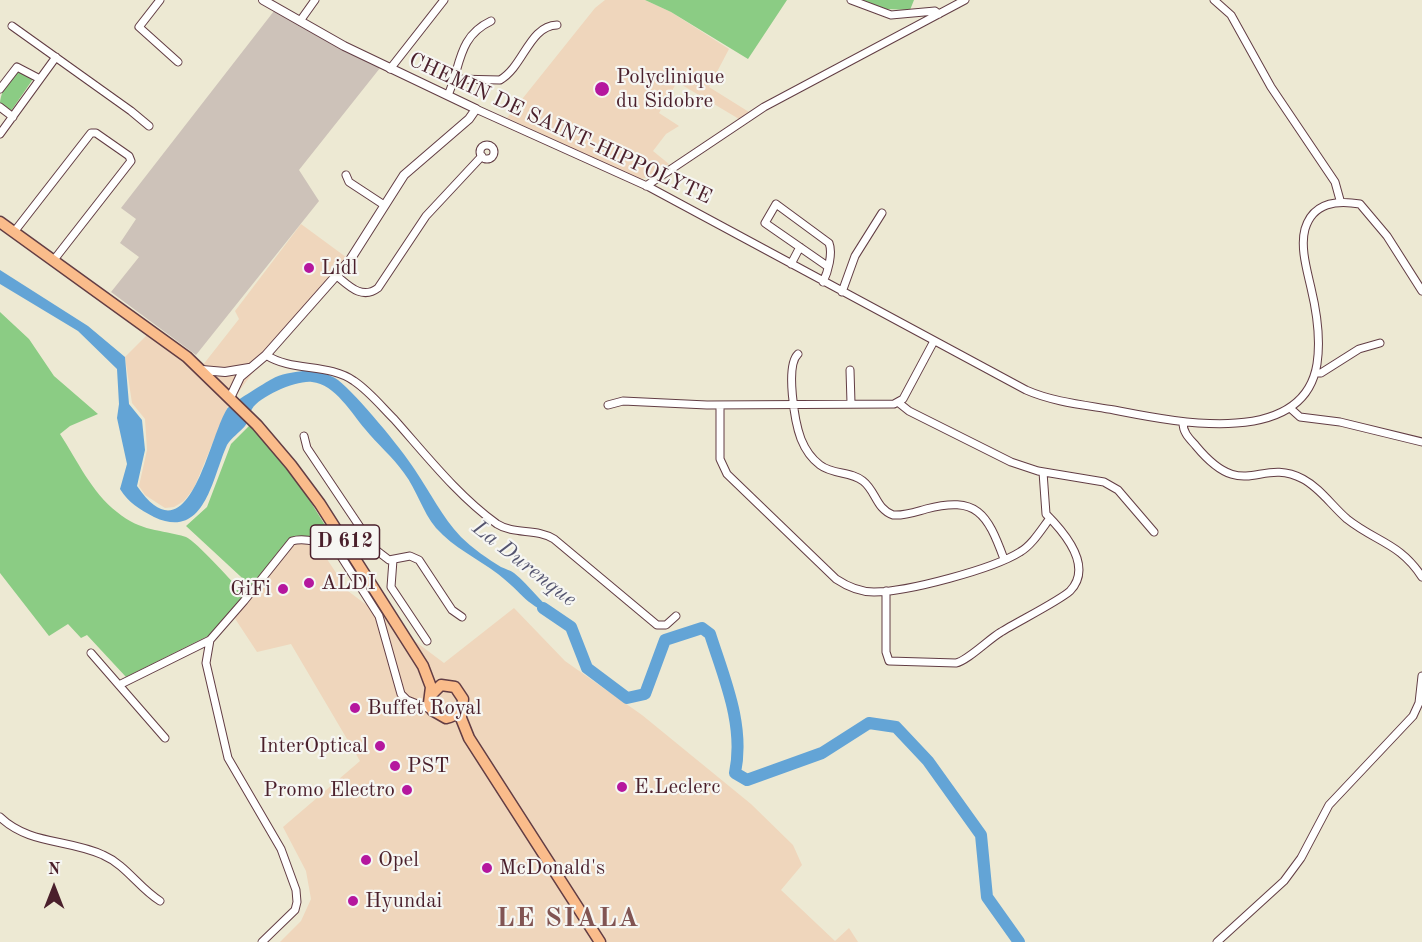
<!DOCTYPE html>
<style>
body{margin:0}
#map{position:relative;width:1422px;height:942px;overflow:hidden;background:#ede9d3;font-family:"Old Standard TT",serif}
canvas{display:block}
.north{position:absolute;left:24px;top:858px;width:60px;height:60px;-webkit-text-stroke:4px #f6f6f2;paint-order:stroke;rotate:0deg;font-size:16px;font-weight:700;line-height:24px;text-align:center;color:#4a1f2b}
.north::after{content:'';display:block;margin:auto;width:21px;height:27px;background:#4a1f2b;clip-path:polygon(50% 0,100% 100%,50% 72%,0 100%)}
</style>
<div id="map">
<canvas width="1422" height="942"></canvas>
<div class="north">N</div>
</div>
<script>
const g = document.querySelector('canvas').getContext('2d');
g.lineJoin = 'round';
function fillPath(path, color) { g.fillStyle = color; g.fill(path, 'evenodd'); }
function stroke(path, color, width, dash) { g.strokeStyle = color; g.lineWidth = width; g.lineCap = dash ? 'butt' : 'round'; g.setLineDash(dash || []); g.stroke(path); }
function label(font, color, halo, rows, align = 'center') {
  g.font = font + ' "Old Standard TT",serif'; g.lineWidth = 4.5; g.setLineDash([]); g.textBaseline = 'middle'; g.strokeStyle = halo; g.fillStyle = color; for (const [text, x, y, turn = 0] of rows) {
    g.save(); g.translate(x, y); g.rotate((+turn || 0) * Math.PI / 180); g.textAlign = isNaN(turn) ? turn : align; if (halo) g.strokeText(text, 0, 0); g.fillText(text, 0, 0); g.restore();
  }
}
const built = new Path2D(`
 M605,0h40l26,12 58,37 -20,38 40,25 -10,7 -62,-37 -18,31 20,13 -13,8 -13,17 16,13 -24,14 -5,1 -133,-61 88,-110z
 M301,224l49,36 -84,95 -38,51 -34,82 -10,13 -10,6 -9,1 -20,-13 -6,-9 8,-36 -2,-31 -13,-16 -7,-46 22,-22 52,35 40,-51 -4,-8z
 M302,542l21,11 25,38 96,72 70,-55 51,53 77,54 109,89 42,41 9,20 -21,25 54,51 14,-13 9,14h-578l21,-21 10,-22 -5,-28 -23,-44 77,-66 -69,-117 -34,8 -23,-35 60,-74z`);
const industrial = new Path2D(`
 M274,11l106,57 -81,102 20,31 -123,154 -85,-63 28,-35 -19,-14 16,-24 -15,-11z`);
const green = new Path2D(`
 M645,0h142l-39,59 -77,-47z
 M858,0h56l-4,10 -24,-1z
 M21,70l12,9 -22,32 -11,-7c0,-11 10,-31 21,-34z
 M0,312l29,27 25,37 44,38 -28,12 -10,8c17,26 32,59 57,78 24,20 43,17 69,25 10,4 49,48 59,58l-35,40 -84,42 -39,-42 -6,3 -13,-14 -19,12 -49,-63z
 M251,424l46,56 36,58 -5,4c-9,-1 -19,-7 -28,-6 -17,1 -37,38 -47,52l-67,-62 21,-19 24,-63z`);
const water = new Path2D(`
 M0,270l88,56 37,31 4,47 13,16 3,30 -8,36c52,76 71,-47 90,-77 2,-4 39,-27 45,-30 8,-5 22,-7 31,-8 11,-1 25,2 35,9 19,15 63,68 77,90 15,22 27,47 46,67 10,10 28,23 40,30 4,2 9,3 13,6 16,13 28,31 45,44 -34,-11 -35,-23 -61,-43 -21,-16 -44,-26 -62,-46 -14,-17 -19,-38 -32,-55 -11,-16 -27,-29 -39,-44 -13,-15 -30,-45 -53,-47 -15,-2 -52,14 -60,27 -3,5 -3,12 -7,17 -5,6 -14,12 -18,19 -15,33 -22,96 -73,72 -15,-8 -25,-14 -34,-28l7,-25 -10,-46 2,-14 -2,-35 -39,-38 -78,-47z`);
const river = new Path2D(`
 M543,608l28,19 16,41 40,30 18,-4 20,-54 37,-12 8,6c14,44 35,91 25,139l12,7 75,-27 47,-30 27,4 32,34 53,74 6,62 32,45`);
const minor = new Path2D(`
 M160,0l-21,27 39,35
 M851,0l40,15 44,-4 4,3
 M1214,0l17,15 40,72 64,95 5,18
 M300,21l15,-21
 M12,26l119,85 18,15
 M390,69l54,-69
 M456,79l44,1c24,-14 29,-54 57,-55
 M0,89l17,-22 23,12
 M448,95c13,-28 9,-58 43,-74
 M0,107l13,10
 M476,109l173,78 377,203c27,12 59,15 88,20 57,11 189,40 203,-46 4,-26 0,-51 -6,-76 -4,-18 -11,-41 -6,-59 8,-27 32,-29 55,-25l27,32 35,55
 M0,134l56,-77
 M480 152a7 7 0 1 1 14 0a7 7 0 1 1-14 0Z
 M346,175l3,7 35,23
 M646,186l118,-79 201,-107
 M14,232l77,-99h5l33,23 2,5 -78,100
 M791,264l9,-17
 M337,276c12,10 25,24 41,12l48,-72 56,-60
 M823,282c5,-10 10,-29 6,-39l-53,-39 -11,19 62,43
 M842,292l13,-36 27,-43
 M798,354c-13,12 -3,69 3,85 4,10 11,20 19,26 13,10 31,6 43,16 13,10 13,28 30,34 11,1 22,-3 33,-6 51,-13 61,4 78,50
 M266,355c26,17 63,8 88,26 15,10 27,25 40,38 32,36 64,77 103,105 17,11 40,4 57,15l103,86h9l10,-9
 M850,370l1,33
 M1315,373h6l38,-24 21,-6
 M899,403l10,8 102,51 27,9 66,11 14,8 36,42
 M608,405l15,-4 84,4 187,-1 9,-5 31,-58
 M720,406v53l7,15 109,105c12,8 24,13 38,13 33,0 119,-23 146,-40 12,-7 21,-22 30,-34
 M1290,408l10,9 40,5 82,20
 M1183,423c0,10 7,16 13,23 48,58 63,10 107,33 17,9 29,27 44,40 29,23 53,24 75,58
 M304,436l3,12 59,88 -17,12
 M366,536l10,14 13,10 21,-4 9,4 33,50 10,7
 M393,560l-2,27 36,54
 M886,591v61l3,9 67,2c11,-2 33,-24 45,-31 16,-10 58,-31 69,-41 24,-25 -6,-59 -24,-77l-3,-42
 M91,653l74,85
 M119,685l91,-45
 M0,817c29,28 69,22 103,38 23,10 36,33 57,46
 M262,942l33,-32 2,-8 -1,-12 -15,-41 -53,-91 -22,-95 4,-23 34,-39 48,-60c13,-4 33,2 45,9l42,66 22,78 6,6 25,10
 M1217,942l67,-61 17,-23 28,-53 84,-89 6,-13 3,-27`);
const tertiary = new Path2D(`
 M202,370l23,2 24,-4
 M230,398l10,-21 26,-22 84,-95 54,-85 65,-56 7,-10 -132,-63 -81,-46`);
const primary = new Path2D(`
 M0,222l187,135 70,68 34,40 29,39 103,162 8,21 -2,16 3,7 14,8c11,-2 17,-9 17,-19l-8,-12 -14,-2 -10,10
 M461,708v10l8,20 131,204`);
const markers = [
 [602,89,8,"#b5179e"],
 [309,268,6,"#b5179e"],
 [309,583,6,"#b5179e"],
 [283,589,6,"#b5179e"],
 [355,708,6,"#b5179e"],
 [380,746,6,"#b5179e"],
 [395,766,6,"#b5179e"],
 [622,787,6,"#b5179e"],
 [407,790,6,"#b5179e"],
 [366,860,6,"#b5179e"],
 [487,868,6,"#b5179e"],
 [353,901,6,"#b5179e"]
];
const shields = [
 [345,542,69]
];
const shieldNames = [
 ["D 612",345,542]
];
const poiNames = [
 ["Polyclinique",616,77],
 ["du Sidobre",616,101],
 ["Lidl",321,268],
 ["ALDI",321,583],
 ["GiFi",271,589,"right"],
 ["Buffet Royal",367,708],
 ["InterOptical",368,746,"right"],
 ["PST",407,766],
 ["E.Leclerc",634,787],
 ["Promo Electro",395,790,"right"],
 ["Opel",378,860],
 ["McDonald's",499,868],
 ["Hyundai",365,901]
];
const streetNames = [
 ["CHEMIN DE SAINT-HIPPOLYTE",560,129,25]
];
const waterNames = [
 ["La Durenque",524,564,38]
];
const districtNames = [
 ["LE SIALA",568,919]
];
fillPath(built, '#efd6bc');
fillPath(industrial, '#cdc2b9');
fillPath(green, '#8bcc84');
fillPath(water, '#63a4d6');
stroke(river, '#63a4d6', 12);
stroke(minor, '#623d44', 9);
stroke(tertiary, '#623d44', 10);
stroke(primary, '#623d44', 13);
stroke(minor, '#fff', 7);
stroke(tertiary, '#fff', 8);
stroke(primary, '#fabc8b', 10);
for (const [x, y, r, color] of markers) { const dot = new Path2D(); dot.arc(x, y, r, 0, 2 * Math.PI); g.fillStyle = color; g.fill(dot); stroke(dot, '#f6f6f2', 2); }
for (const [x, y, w] of shields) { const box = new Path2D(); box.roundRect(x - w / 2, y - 17, w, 34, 4.5); g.fillStyle = '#f6f6f2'; g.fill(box); stroke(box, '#4a1f2b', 1.5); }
label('bold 20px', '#4a1f2b', null, shieldNames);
label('21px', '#4a1f2b', '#f6f6f2', poiNames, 'left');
label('21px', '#4a1f2b', '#f6f6f2', streetNames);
label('italic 22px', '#54546f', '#f6f6f2', waterNames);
g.letterSpacing = '1.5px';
label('bold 27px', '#815452', '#f6f6f2', districtNames);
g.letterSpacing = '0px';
</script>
